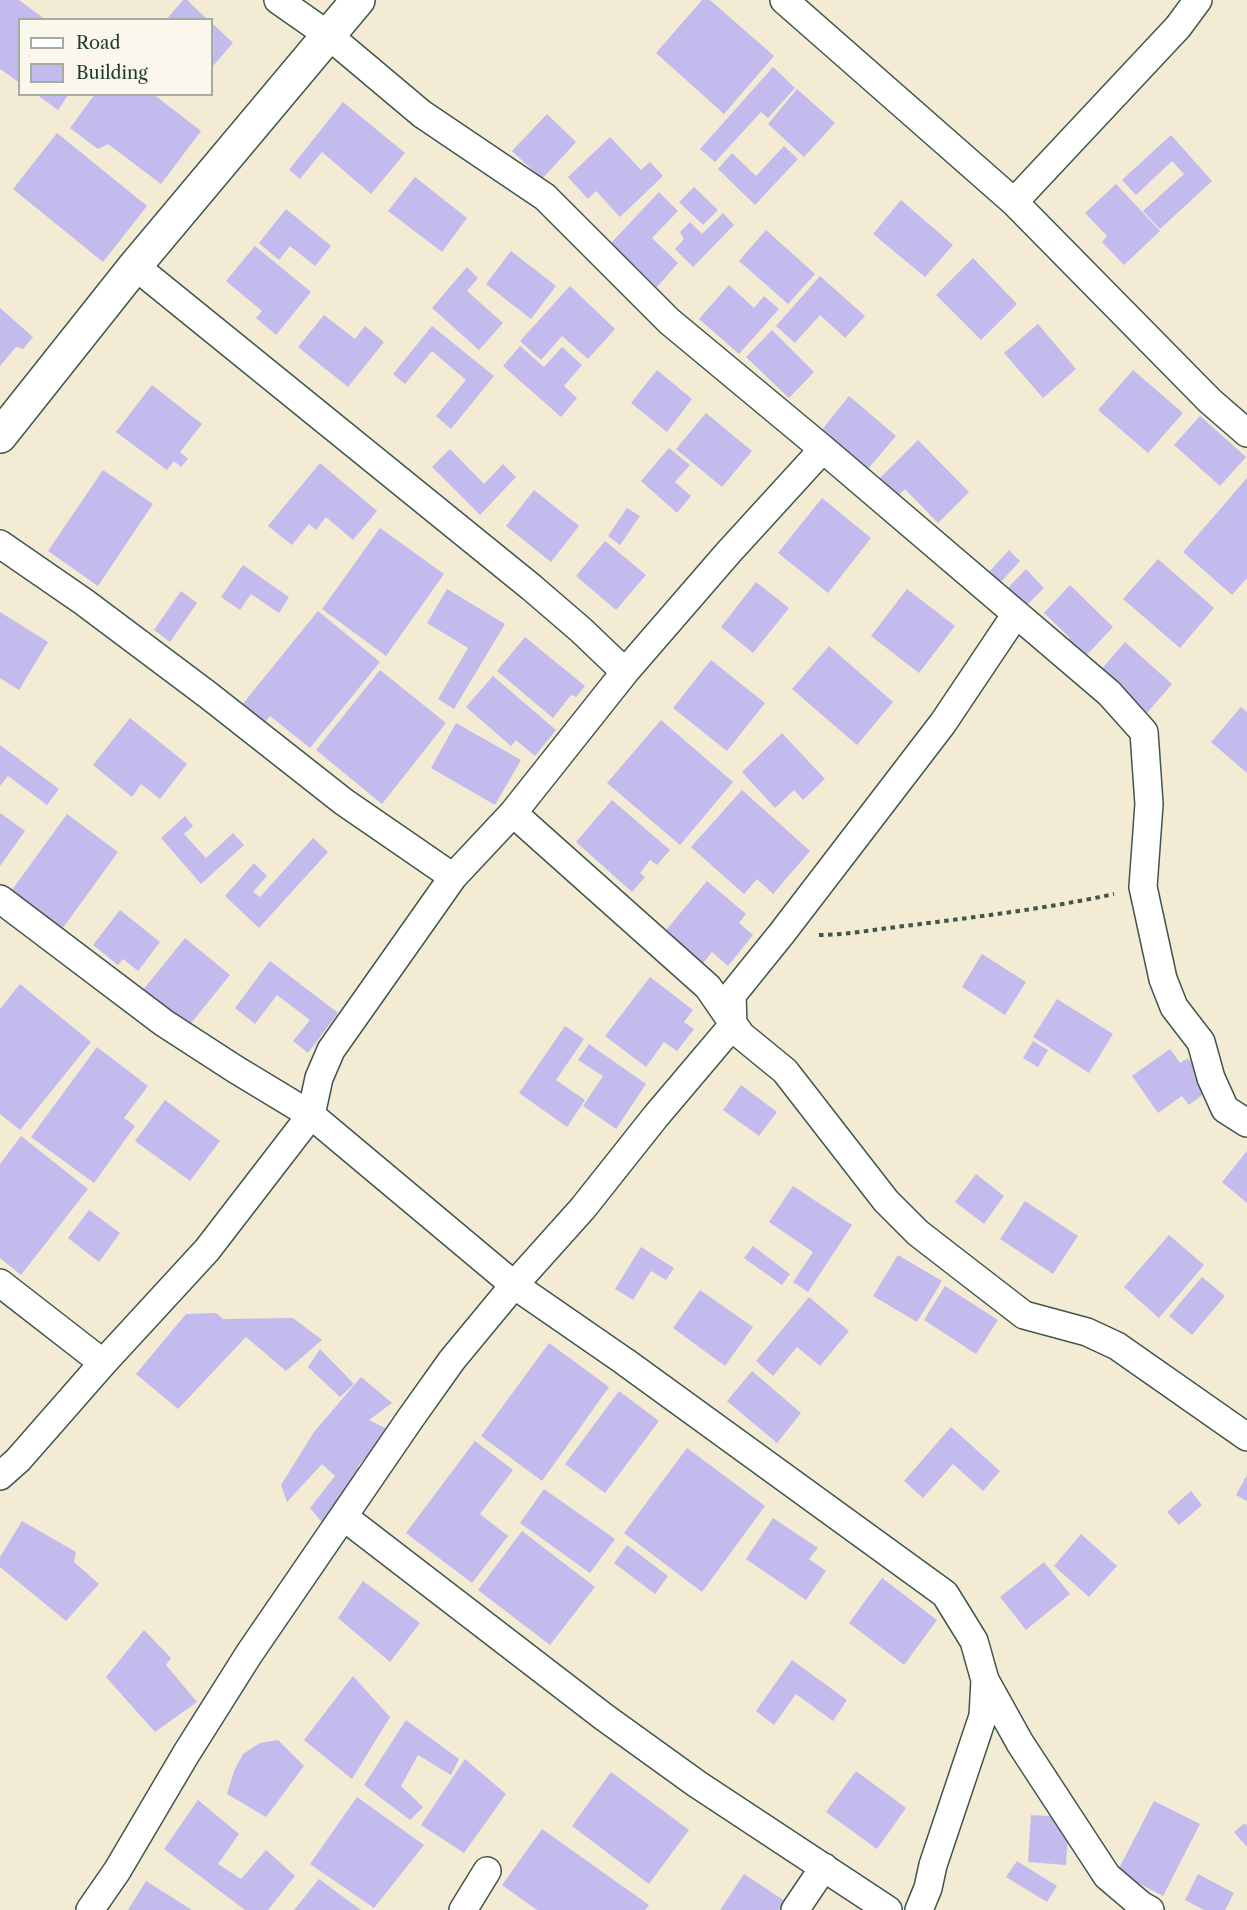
<!DOCTYPE html>
<style>
body{margin:0}
#map{position:relative;width:1247px;height:1910px;overflow:hidden;background:#f3ebd3;font-family:"Libre Caslon Text",serif}
canvas{display:block}
.legend{position:absolute;left:18px;top:18px;width:195px;height:78px;box-sizing:border-box;background:#fbf7ec;border:2px solid #a3ada2;margin:0;padding:8px 10px;list-style:none;font-size:18px;color:#1f3d34}
.legend li{display:flex;align-items:center;gap:12px;height:30px}
.legend b{width:30px;border:2px solid #a3ada2}
</style>
<div id="map">
<canvas width="1247" height="1910"></canvas>
<ul class="legend">
<li><b style="height:8px;background:#fff"></b>Road</li>
<li><b style="height:16px;background:#c3bbee"></b>Building</li>
</ul>
</div>
<script>
const g = document.querySelector('canvas').getContext('2d');
g.lineJoin = 'round';
function fillPath(path, color) { g.fillStyle = color; g.fill(path, 'evenodd'); }
function stroke(path, color, width, dash) { g.strokeStyle = color; g.lineWidth = width; g.lineCap = dash ? 'butt' : 'round'; g.setLineDash(dash || []); g.stroke(path); }
const building = new Path2D(`
 M0,0h19l27,20h-26v63l-20,-14z
 M183,0h4l21,20h-42z
 M702,0h8l64,56 -50,58 -68,-61z
 M212,23l21,20 -21,24z
 M773,67l22,21 -27,30 -7,-6 -46,50 -15,-13z
 M797,89l38,34 -31,34 -36,-33z
 M36,94h33l-11,16z
 M95,94h58l48,37 -40,53 -53,-40 -10,5 -28,-21z
 M343,102l62,51 -34,41 -49,-42 -22,27 -11,-9z
 M547,114l29,28 -34,37 -30,-28z
 M57,133l90,73 -44,56 -90,-73z
 M1171,135l41,46 -52,48 -17,-18 41,-37 -12,-13 -36,34 -14,-15z
 M610,137l31,33 9,-8 13,14 -43,41 -24,-26 -8,8 -20,-22z
 M784,146l14,13 -43,46 -37,-36 14,-16 24,23z
 M415,177l52,41 -25,34 -54,-41z
 M1116,184l44,47 -36,34 -22,-23 5,-6 -22,-23z
 M694,187l24,23 -15,15 -24,-23z
 M659,192l19,19 -26,27 26,25 -21,24 -46,-44z
 M901,200l52,45 -28,32 -52,-43z
 M286,209l45,37 -16,20 -25,-20 -11,14 -20,-17z
 M723,213l11,12 -41,42 -18,-18 9,-10 -4,-7 10,-10 12,12z
 M766,230l49,44 -27,30 -49,-43z
 M255,246l56,46 -35,43 -20,-17 6,-7 -36,-30z
 M511,251l45,35 -25,33 -45,-35z
 M973,258l44,46 -36,36 -45,-45z
 M467,267l11,11 -11,13 36,32 -24,27 -47,-42z
 M820,276l45,40 -20,22 -25,-23 -25,28 -19,-17z
 M729,285l25,23 10,-12 15,13 -40,45 -40,-35z
 M570,286l45,43 -27,30 -26,-23 -21,24 -21,-19z
 M0,308l33,29 -10,12 -7,-2 -16,19z
 M324,315l31,24 10,-13 19,16 -36,45 -50,-40z
 M1038,324l38,45 -33,29 -39,-45z
 M432,326l62,50 -43,53 -15,-13 30,-36 -34,-29 -27,33 -12,-10z
 M772,330l42,42 -25,26 -43,-41z
 M520,346l24,21 18,-20 20,18 -18,21 13,12 -16,19 -58,-51z
 M657,370l35,29 -25,33 -36,-29z
 M1133,370l50,43 -35,40 -50,-43z
 M152,385l50,39 -22,28 8,7 -7,8 -7,-6 -7,9 -51,-38z
 M849,396l47,40 -29,34 -46,-39z
 M706,413l46,38 -30,36 -46,-38z
 M1200,416l46,41 -26,29 -46,-41z
 M918,440l51,52 -31,31 -33,-34 -7,7 -18,-18z
 M669,448l21,17 -15,17 16,14 -14,17 -36,-32z
 M450,449l34,35 19,-20 13,13 -36,38 -48,-48z
 M320,463l57,48 -24,29 -27,-23 -10,13 -7,-6 -17,21 -24,-19z
 M103,470l50,34 -55,82 -50,-35z
 M1247,478v100l-15,17 -49,-43z
 M534,490l45,36 -28,36 -45,-36z
 M822,498l49,40 -43,55 -50,-40z
 M627,508l13,8 -20,29 -12,-9z
 M380,528l64,46 -58,82 -64,-47z
 M605,541l41,34 -30,35 -40,-34z
 M1009,550l11,11 -21,23 -11,-11z
 M1158,559l56,49 -34,40 -57,-49z
 M243,565l46,32 -10,16 -28,-19 -11,16 -19,-13z
 M1026,569l18,19 -22,22 -18,-18z
 M756,582l33,26 -36,45 -32,-26z
 M1070,585l43,42 -32,34 -18,-17 7,-6 -26,-25z
 M447,589l58,35 -51,85 -16,-10 30,-51 -41,-25z
 M907,589l48,37 -36,47 -48,-37z
 M181,591l16,12 -27,39 -16,-12z
 M318,611l62,51 -70,86 -40,-32 -7,8 -22,-18z
 M0,612l48,30 -29,48 -19,-12z
 M525,637l60,49 -9,11 -5,-2 -18,23 -56,-47z
 M1125,642l47,42 -26,30 -47,-42z
 M829,646l64,56 -36,43 -65,-56z
 M711,660l54,43 -38,48 -54,-43z
 M380,670l66,53 -64,81 -66,-54z
 M493,676l63,54 -21,26 -19,-16 -5,6 -45,-39z
 M1241,707l6,5v61l-36,-31z
 M130,718l57,46 -27,35 -19,-15 -9,13 -39,-32z
 M661,720l72,62 -53,63 -73,-62z
 M456,723l65,37 -26,45 -64,-37z
 M782,733l43,46 -22,21 -9,-10 -19,18 -33,-36z
 M0,745l59,44 -12,16 -39,-29 -8,10z
 M742,790l68,61 -37,43 -16,-15 -13,15 -53,-47z
 M612,800l58,50 -13,15 -7,-5 -10,13 5,4 -13,15 -56,-50z
 M0,813l25,18 -25,35z
 M67,814l51,38 -61,84 -26,-20 5,-8 -24,-18z
 M185,816l8,10 -9,8 22,24 27,-25 11,12 -43,39 -40,-46z
 M313,838l15,14 -69,76 -34,-32 29,-33 13,13 -14,16 7,5z
 M707,881l39,33 -7,9 14,12 -25,31 -16,-14 -12,15 -38,-32z
 M120,910l40,32 -22,29 -15,-12 -5,6 -25,-20z
 M185,938l45,37 -42,52 -45,-37z
 M982,954l44,28 -21,33 -43,-28z
 M270,961l68,52 -30,40 -15,-12 17,-21 -33,-25 -22,29 -20,-16z
 M650,977l43,33 -9,12 10,7 -17,22 -13,-9 -18,25 -41,-31z
 M20,984l71,58 -71,88 -20,-16v-105z
 M1057,999l56,35 -24,39 -56,-36z
 M565,1026l19,13 -28,41 29,20 -18,27 -48,-34z
 M1033,1041l15,9 -10,17 -15,-9z
 M589,1044l57,40 -30,45 -33,-23 20,-30 -25,-16z
 M97,1047l51,39 -24,32 11,8 -41,57 -63,-46z
 M1170,1049l10,14 8,-5 22,31 -21,16 -7,-9 -24,17 -26,-37z
 M741,1085l36,27 -18,24 -36,-26z
 M165,1100l55,41 -30,40 -55,-40z
 M21,1136l67,53 -67,86 -21,-17v-94z
 M1247,1151v52l-25,-21z
 M976,1174l28,22 -20,28 -29,-22z
 M793,1186l59,39 -44,67 -15,-10 20,-30 -44,-30z
 M1025,1201l53,35 -25,38 -53,-35z
 M89,1210l31,23 -21,29 -31,-24z
 M1169,1235l35,30 -45,53 -35,-31z
 M753,1246l37,28 -8,11 -38,-27z
 M641,1247l33,21 -8,12 -15,-9 -18,29 -18,-11z
 M898,1255l44,26 -25,41 -44,-26z
 M1202,1277l23,19 -33,39 -23,-19z
 M945,1286l53,34 -22,34 -52,-34z
 M700,1290l53,37 -28,39 -52,-38z
 M809,1297l40,34 -29,35 -23,-19 -24,29 -17,-15z
 M216,1313l7,6 70,-1 29,22 -36,31 -40,-34 -68,72 -42,-35 50,-60z
 M549,1343l60,44 -67,94 -61,-45z
 M320,1349l34,35 -14,13 -32,-30z
 M752,1371l49,42 -24,30 -50,-42z
 M361,1377l31,26 -23,17 20,10 -31,36 10,13 -43,47 -15,-18 25,-32 -13,-12 -35,38 -6,-17 33,-53z
 M619,1391l40,30 -54,72 -40,-29z
 M951,1427l49,44 -17,20 -30,-27 -30,34 -19,-17z
 M475,1441l38,29 -33,44 28,22 -36,47 -66,-50z
 M687,1448l78,58 -63,86 -78,-59z
 M1247,1475v26l-11,-6z
 M544,1489l71,50 -25,34 -70,-50z
 M1191,1491l11,14 -23,20 -12,-13z
 M773,1518l45,30 -9,11 17,12 -20,29 -60,-41z
 M22,1521l54,31 -2,10 25,22 -33,37 -66,-54v-10z
 M522,1531l73,56 -45,58 -72,-55z
 M1081,1534l36,32 -28,31 -35,-31z
 M627,1545l41,31 -13,18 -41,-31z
 M1044,1562l26,32 -44,36 -26,-33z
 M882,1578l55,42 -33,45 -55,-42z
 M363,1581l57,42 -30,39 -52,-44z
 M144,1630l27,28 -5,7 31,37 -42,30 -49,-55z
 M792,1660l55,40 -14,21 -37,-27 -22,31 -18,-14z
 M353,1676l37,41 -38,62 -48,-39z
 M406,1720l53,39 -8,16 -33,-20 -17,31 22,21 -13,13 -46,-35z
 M278,1740l26,26 -38,51 -39,-23 7,-23 9,-17 17,-11z
 M465,1759l41,35 -42,59 -43,-28z
 M856,1771l50,37 -29,41 -51,-37z
 M611,1772l78,58 -40,54 -77,-58z
 M357,1797l67,48 -50,63 -64,-44z
 M198,1800l41,34 -21,30 23,15 25,-29 29,26 -27,34h-23l-81,-61z
 M1154,1801l46,23 -37,72 -46,-24z
 M1031,1815l38,2 -3,48 -38,-3z
 M1245,1823l2,3v21l-13,-15z
 M542,1829l107,76 -4,5h-108l-35,-25z
 M1017,1861l40,25 -10,16 -41,-25z
 M744,1874l41,27 -6,9h-59z
 M1198,1874l36,19 -9,17h-21l-19,-10z
 M319,1879l42,31h-67z
 M146,1881l46,29h-64z`);
const path = new Path2D(`
 M819,935c29,0 57,-6 86,-9 70,-9 140,-17 209,-32`);
const minor = new Path2D(`
 M278,0l50,35 94,79 123,83 124,124 154,128 286,244 35,39 5,72 -6,83 20,92 11,28 27,35 10,36 14,31 22,14
 M784,0l230,202 196,199 37,32
 M1014,202l164,-175 20,-27
 M135,266l396,321 50,43 44,42
 M0,544l84,58 124,93 136,107 109,75
 M513,813l195,174 33,48 44,36 101,130 32,32 106,82 63,17 30,14 130,91
 M0,899l164,124 71,46 76,46 203,170 110,76 321,233 29,47 11,39 -2,36 -50,149 -5,23 -9,22
 M0,1283l103,80
 M0,1476l18,-16 85,-97 104,-113 104,-135 8,-37 12,-28 122,-173 60,-64 112,-141 103,-119 95,-104
 M344,1517l260,200 93,67 191,126
 M985,1680l35,63 87,133 34,29 9,5
 M90,1910l27,-39 69,-117 63,-100 161,-235 42,-59 62,-75 69,-77 73,-92 77,-91 -1,-30 50,-62 161,-210 73,-109
 M463,1910l24,-39
 M795,1910l29,-43`);
const tertiary = new Path2D(`
 M0,436l135,-170 223,-266`);
fillPath(building, '#c3bbee');
stroke(minor, '#3f574c', 30);
stroke(tertiary, '#3f574c', 36);
stroke(path, '#3f574c', 4, [4.5, 4.5]);
stroke(minor, '#fff', 27);
stroke(tertiary, '#fff', 33);
</script>
